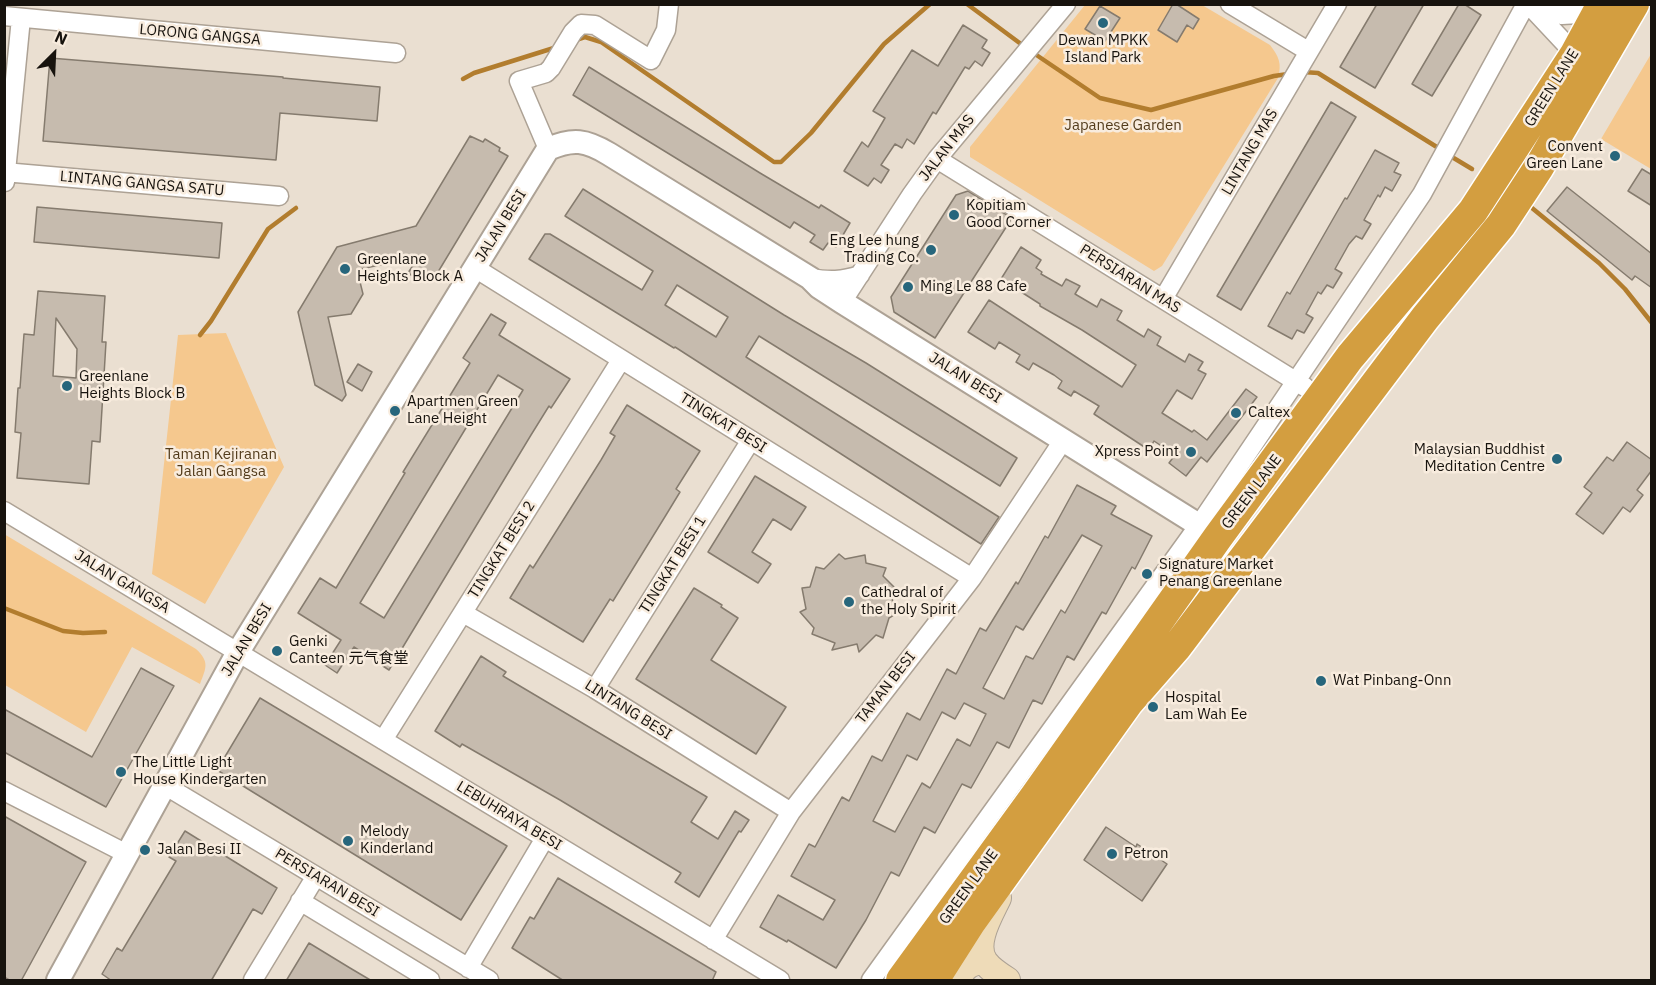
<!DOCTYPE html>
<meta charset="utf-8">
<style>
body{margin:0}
#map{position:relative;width:1656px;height:985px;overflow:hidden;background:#eadfd1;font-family:"IBM Plex Sans",sans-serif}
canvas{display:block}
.frame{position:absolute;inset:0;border:6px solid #17130e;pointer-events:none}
.north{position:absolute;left:24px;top:24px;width:60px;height:60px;-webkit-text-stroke:4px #f8ecde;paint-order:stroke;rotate:24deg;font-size:16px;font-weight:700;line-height:24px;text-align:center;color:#17130e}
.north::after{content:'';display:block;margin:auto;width:21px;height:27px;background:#17130e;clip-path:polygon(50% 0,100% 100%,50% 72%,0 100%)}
</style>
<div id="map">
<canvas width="1656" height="985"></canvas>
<div class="frame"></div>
<div class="north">N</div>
</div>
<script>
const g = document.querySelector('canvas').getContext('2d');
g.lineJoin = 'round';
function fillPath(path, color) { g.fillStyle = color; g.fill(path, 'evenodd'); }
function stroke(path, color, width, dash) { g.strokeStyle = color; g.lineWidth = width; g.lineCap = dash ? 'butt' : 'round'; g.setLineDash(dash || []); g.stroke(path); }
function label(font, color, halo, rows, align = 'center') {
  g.font = font + ' "IBM Plex Sans","Noto Sans SC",sans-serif'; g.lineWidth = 5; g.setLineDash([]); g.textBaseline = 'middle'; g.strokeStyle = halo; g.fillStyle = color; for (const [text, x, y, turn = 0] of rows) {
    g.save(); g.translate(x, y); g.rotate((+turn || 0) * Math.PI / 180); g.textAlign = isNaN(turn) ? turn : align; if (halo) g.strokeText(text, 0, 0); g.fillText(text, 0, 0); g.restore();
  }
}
const green = new Path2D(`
 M1085,5h117l68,40c9,12 12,18 8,33l-116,188 -8,5 -184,-114v-10z
 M1651,54v115l-50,-30z
 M226,333l58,134 -79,137 -53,-30 26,-239z
 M4,534l192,115c14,13 10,19 4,35l-68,-37 -46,85 -81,-47z`);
const stream = new Path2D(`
 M967,4l58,43
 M573,41l12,-4 16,5 173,120h7l30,-29 73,-89 46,-40
 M1032,52l68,46 51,12 123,-34 14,-2
 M1303,72l15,1 122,76
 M463,79l11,-6 83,-26
 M1447,154l25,15
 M1532,208l67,55 26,26 27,34
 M200,335l11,-14 57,-92 28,-21
 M4,608l59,23 20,2 22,-1`);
const building = new Path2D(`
 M1173,4h3l23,15 -6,10 -6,-4 -10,17 -19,-12z
 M1377,4h47l-49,84 -35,-21z
 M1459,4h5l17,11 -49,81 -20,-12z
 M1100,6l20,12 -15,23 -20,-12z
 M963,25l24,15 -5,8 8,5 -8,13 -7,-5 -6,8 -4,-2 -29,47 -3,-2 -19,32 -7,-5 -5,9 -7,-4 -14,21 8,5 -8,13 -7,-5 -6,8 -24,-15 18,-29 6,5 17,-29 -12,-7 39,-61 26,16z
 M50,58l233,19v1l97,9 -3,34 -97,-8 -4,47 -233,-19z
 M589,67l171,106 59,35 2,-3 29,18 -14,24 -8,-4 -5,7 -13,-8 5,-7 -21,-13 -4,6 -217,-133z
 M1331,102l25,15 -115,193 -24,-14z
 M470,136l13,6 2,-3 15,9 -1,3 9,5 -73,121 -12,-7 -5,9 -10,-6 11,-17 -62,14 6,24 -12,20 -23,3 18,78 -4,6 -27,-16 -17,-73 39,-65 79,-21z
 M1375,150l24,13 -5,9 7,3 -9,16 -7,-4 -5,10 -2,-2 -14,25 7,4 -9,15 -6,-3 -7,8 -14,25 7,4 -9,15 -6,-3 -6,9 -3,-2 -12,22 7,4 -9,15 -7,-3 -5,9 -24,-13 19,-34 3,2 55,-96 2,1z
 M1642,169l10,6v31l-24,-15z
 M1567,187l85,67v34l-17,-12 -3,4 -85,-69z
 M583,189l201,126 82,48 151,95 -17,28 -241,-150 -13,21 253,160 -18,27 -306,-197 -1,1 -145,-89 16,-25h5l92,56 11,-19 -88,-55zM677,285l51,32 -12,20 -51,-32z
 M968,191l44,27 -77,120 -41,-26 -3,-15 65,-102z
 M37,207l185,16 -3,35 -185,-16z
 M1021,247l20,13 -5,8 6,4 -1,2 21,12 4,-7 14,7 -5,8 22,13 4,-8 21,12 -5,9 27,17 4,-8 13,8 -4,8 28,17 4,-8 14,8 -5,8 8,4 -14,25 -15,-9 -15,23 30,19 2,-2 13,10 39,-51 11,8 -50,65 -6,-5 -15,19 -17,-13 6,-8 -21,-14 -5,9 -55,-36 5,-8 -25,-15 -3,5 -13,-8 4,-7 -8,-6 -21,-12 -4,7 -13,-8 4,-7 -21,-13 -4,7 -27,-17 21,-32 133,87 14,-22 -54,-35 -42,-24v-2l-39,-25z
 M38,291l67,5 -3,46h4l-6,100 -8,-1 -3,43 -72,-6 4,-45 -6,-1 3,-44h2l4,-54 10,1zM56,318l21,31 -1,29 -23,-2z
 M491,314l15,9 -7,12 71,44 -19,29 -2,-2 -18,29 -142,235 -35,-23 -17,26 -12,-8 16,-25 -43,-27 22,-35 16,10 69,-115 -2,-1 67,-109 -7,-5zM498,375l25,15 -139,228 -24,-15z
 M358,364l14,8 -10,19 -15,-9z
 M627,405l73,46 -24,38 4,3 -14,23 -53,86 -3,-2 -27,43 -73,-44 20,-33 3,3 68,-108 14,-24 -5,-3z
 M1627,442l25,18v10l-15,20 6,5 -13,17 -7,-5 -20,27 -27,-20 16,-21 -8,-6 23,-30 6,4z
 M755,476l51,31 -15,23 -18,-11 -21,33 19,12 -13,19 -50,-31z
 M1077,485l39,21 -5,8 41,22 -17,33 -3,-2 -26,47 -4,-2 -28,48 -7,-4 -25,48 -9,-4 -24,48 -12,-6 -26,46 -9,-4 -27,49 -11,-6 -25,49 -8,-4 -25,48 -30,48 -48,-28 -1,2 -27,-15 18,-32 45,25 12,-20 -44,-24 18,-32 6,3 27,-50 7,4 23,-45 10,5 25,-48 13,7 27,-51 9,5 24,-46 6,3 30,-49 2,2 27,-48 3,2zM1082,535l20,11 -37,67 -4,-3 -28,49 -7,-3 -22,43 -21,-11 33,-62 7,4zM964,703l22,11 -16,32 -13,-7 -27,49 -8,-5 -27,49 -22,-11 34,-66 10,5 25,-48 13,7z
 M839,554l6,5 20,-4 1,8 20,5 -3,8 14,14 -6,6 6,17 -8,5 -6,20 -7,-3 -17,17 -2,-8 -25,6 3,-7 -23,-9 2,-6 -14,-16 6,-3 -4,-21 8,-1 6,-20 8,2z
 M694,588l28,17 -1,2 17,11 -27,42 75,47 -30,47 -120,-75z
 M481,656l25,16 -3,4 204,121 -16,25 27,17 17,-28 14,9 -8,12 -2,-1 -40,66 -24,-15 6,-9 -121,-73 -98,-56 -2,3 -25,-16z
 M141,668l33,18 -68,121 -102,-55v-43l88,48z
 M260,698l247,148 -46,74 -244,-150z
 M4,816l82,46 -65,119h-10l-7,-4z
 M1106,827l30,20 1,-3 30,20 -25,37 -58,-41z
 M185,831l92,57 -15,26 -9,-5 -42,72h-99l-10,-7 15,-26 5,3 54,-90 -7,-4z
 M558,878l158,94 -4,9h-148l-52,-33 18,-31 4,2z
 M309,943l41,25 22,13h-86z`);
const minor = new Path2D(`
 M1230,4l78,47
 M1532,4l30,11 35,-2
 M1531,7l44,47
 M4,16l392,37
 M548,149l-29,-68 27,-8 5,-5 22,-36 8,-8 14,1 56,35 15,-30 3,-26
 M937,159l368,228
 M4,172l275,24
 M5,182l16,-164
 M475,268l497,310
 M810,278c19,3 32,3 50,-3
 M1163,299l174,-295
 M842,302l70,-108 25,-35 129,-155
 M4,511l776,469
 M463,613l132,76 196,123
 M595,689l156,-249
 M383,740l238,-380
 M166,786l323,194
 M4,791l123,63
 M300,901l130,79
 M713,940l78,-128 181,-234 92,-139
 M468,968l77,-130
 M253,980l63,-104
 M871,980l328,-455 223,-331 104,-190`);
const tertiary = new Path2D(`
 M58,980l180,-328 310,-503c25,-11 38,-9 61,5l201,124 9,9 23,15 376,235`);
const secondary = new Path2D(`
 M998,898c-8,17 -26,46 -13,64 5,7 14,13 22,18
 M957,980c6,-12 12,-18 26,-19`);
const trunk = new Path2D(`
 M901,980l134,-184 183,-259 132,-180 123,-146 102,-157 27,-50
 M934,980l37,-58 157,-219 48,-55 249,-330 76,-93 38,-58 95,-163`);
const markers = [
 [1103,23,6,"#27667c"],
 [1615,156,6,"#27667c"],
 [954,215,6,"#27667c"],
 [931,250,6,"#27667c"],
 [345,269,6,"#27667c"],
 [908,287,6,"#27667c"],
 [67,386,6,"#27667c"],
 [395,411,6,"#27667c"],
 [1236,413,6,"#27667c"],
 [1191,452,6,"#27667c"],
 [1557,459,6,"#27667c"],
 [1147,574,6,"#27667c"],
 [849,602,6,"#27667c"],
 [277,651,6,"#27667c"],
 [1321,681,6,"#27667c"],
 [1153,707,6,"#27667c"],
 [121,772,6,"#27667c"],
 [348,841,6,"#27667c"],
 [145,850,6,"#27667c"],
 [1112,854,6,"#27667c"]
];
const streetNames = [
 ["LORONG GANGSA",200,35,5],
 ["GREEN LANE",1552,88,-58],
 ["JALAN MAS",947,148,-52],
 ["LINTANG MAS",1250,152,-60],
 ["LINTANG GANGSA SATU",142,184,5],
 ["JALAN BESI",501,226,-58],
 ["PERSIARAN MAS",1130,279,32],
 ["JALAN BESI",965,378,32],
 ["TINGKAT BESI",723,423,32],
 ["GREEN LANE",1252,492,-53],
 ["TINGKAT BESI 2",502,550,-58],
 ["TINGKAT BESI 1",673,565,-58],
 ["JALAN GANGSA",122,582,31],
 ["JALAN BESI",247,640,-59],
 ["TAMAN BESI",886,688,-52],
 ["LINTANG BESI",628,710,32],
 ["LEBUHRAYA BESI",509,816,31],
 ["PERSIARAN BESI",327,883,31],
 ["GREEN LANE",969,887,-54]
];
const poiNames = [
 ["Dewan MPKK",1103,41,"center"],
 ["Island Park",1103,58,"center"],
 ["Convent",1603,147,"right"],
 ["Green Lane",1603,164,"right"],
 ["Kopitiam",966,206],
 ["Good Corner",966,223],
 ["Eng Lee hung",919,241,"right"],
 ["Trading Co.",919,258,"right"],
 ["Greenlane",357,260],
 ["Heights Block A",357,277],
 ["Ming Le 88 Cafe",920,287],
 ["Greenlane",79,377],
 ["Heights Block B",79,394],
 ["Apartmen Green",407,402],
 ["Lane Height",407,419],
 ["Caltex",1248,413],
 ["Malaysian Buddhist",1545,450,"right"],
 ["Meditation Centre",1545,467,"right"],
 ["Xpress Point",1179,452,"right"],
 ["Signature Market",1159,565],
 ["Penang Greenlane",1159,582],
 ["Cathedral of",861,593],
 ["the Holy Spirit",861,610],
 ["Genki",289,642],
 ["Canteen 元气食堂",289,659],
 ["Wat Pinbang-Onn",1333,681],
 ["Hospital",1165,698],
 ["Lam Wah Ee",1165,715],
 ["The Little Light",133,763],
 ["House Kindergarten",133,780],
 ["Melody",360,832],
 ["Kinderland",360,849],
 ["Jalan Besi II",157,850],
 ["Petron",1124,854]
];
const parkNames = [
 ["Japanese Garden",1123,126],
 ["Taman Kejiranan",221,455],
 ["Jalan Gangsa",221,472]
];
fillPath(green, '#f5c88e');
stroke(stream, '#b27d2e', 4.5);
fillPath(building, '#c6bbae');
stroke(building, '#857b6e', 1.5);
stroke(minor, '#ada295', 21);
stroke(tertiary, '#ada295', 26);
stroke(secondary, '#ada295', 28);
stroke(trunk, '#fff', 33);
stroke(minor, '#fff', 18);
stroke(tertiary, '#fff', 22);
stroke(secondary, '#eedbb8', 26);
stroke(trunk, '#d39e40', 30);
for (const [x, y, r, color] of markers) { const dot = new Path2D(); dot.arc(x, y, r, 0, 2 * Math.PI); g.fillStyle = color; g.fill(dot); stroke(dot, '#f8ecde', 2); }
label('15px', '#17130e', '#f8ecde', streetNames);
label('15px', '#17130e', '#f8ecde', poiNames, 'left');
label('15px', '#533c1c', '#f8ecde', parkNames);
</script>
